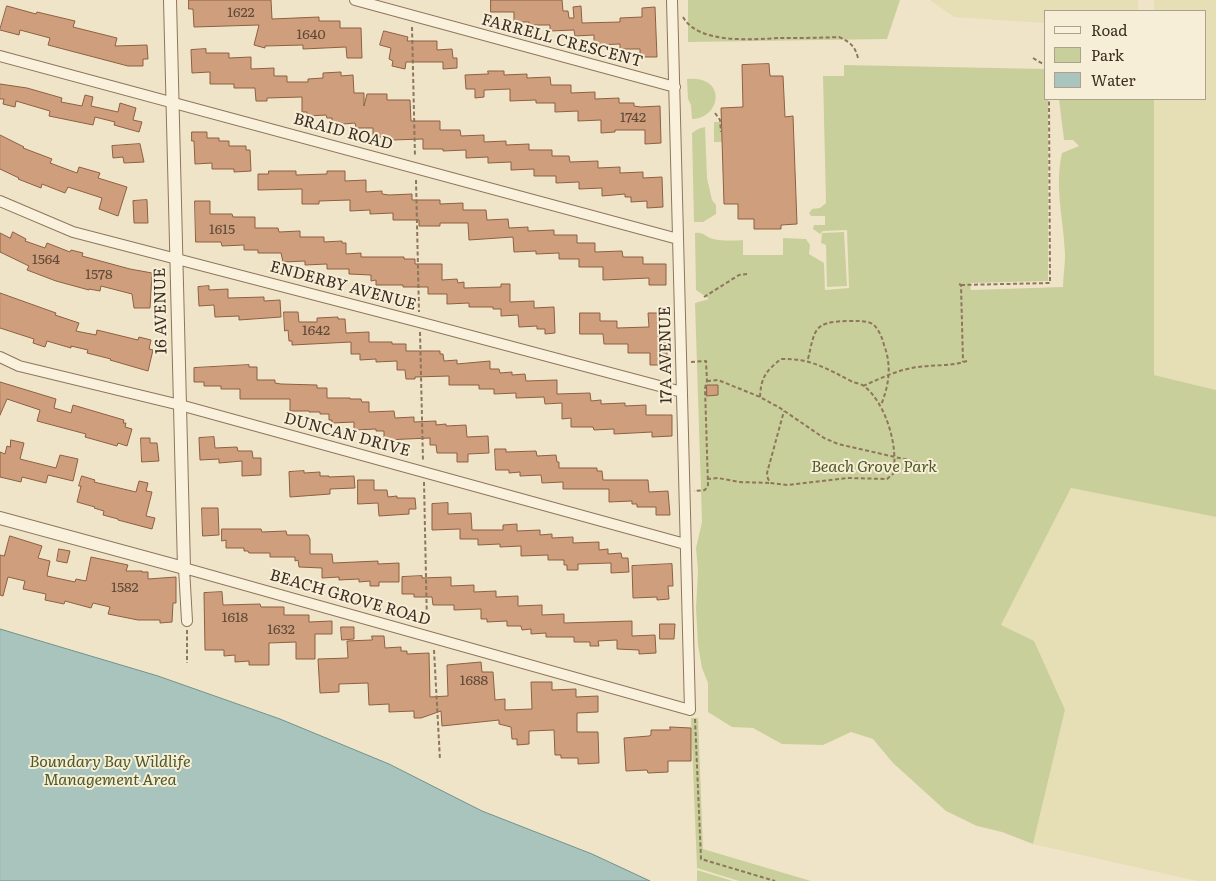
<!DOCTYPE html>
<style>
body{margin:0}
#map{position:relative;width:1216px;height:881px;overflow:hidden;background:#f0e4c8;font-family:Literata,serif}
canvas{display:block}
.legend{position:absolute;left:1044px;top:10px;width:162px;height:90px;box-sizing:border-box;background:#f7eed8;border:1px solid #ada18e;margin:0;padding:6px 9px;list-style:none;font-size:15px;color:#3d2e20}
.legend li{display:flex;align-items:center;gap:10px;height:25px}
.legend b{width:25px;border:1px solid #ada18e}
</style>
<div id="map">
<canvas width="1216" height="881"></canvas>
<ul class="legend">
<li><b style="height:6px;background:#faf1dc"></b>Road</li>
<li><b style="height:14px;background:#c9cf9b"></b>Park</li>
<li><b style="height:14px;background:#a9c4bc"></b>Water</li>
</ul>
</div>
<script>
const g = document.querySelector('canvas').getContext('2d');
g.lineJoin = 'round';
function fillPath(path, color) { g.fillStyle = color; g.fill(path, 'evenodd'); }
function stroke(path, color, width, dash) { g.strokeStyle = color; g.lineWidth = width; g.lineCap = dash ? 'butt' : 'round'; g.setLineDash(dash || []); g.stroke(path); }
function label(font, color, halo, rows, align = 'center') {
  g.font = font + ' Literata,serif'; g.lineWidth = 4; g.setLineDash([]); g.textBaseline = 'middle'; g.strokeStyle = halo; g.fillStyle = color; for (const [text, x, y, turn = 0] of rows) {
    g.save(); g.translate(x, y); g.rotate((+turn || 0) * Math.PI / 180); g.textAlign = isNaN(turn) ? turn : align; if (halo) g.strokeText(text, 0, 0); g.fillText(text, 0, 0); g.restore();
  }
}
const farmland = new Path2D(`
 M930,0h208v11h-93v12l-91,-6z
 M1154,0h62v390l-62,-15v-276h51v-88h-51z
 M1071,488l145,29v364h-19l-164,-37 32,-134 -64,-85z`);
const green = new Path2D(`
 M688,0h212l-13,39 -199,3z
 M844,65l201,4v30h3v182l-78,2 1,7 92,-3c0,-11 2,-21 2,-32 -1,-34 -11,-68 -3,-102l17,-7 -6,-6h-9l-5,-41h95v276l62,15v127l-145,-29 -70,137 33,16 31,69 -32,134 -31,-12 -25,-6 -31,-15 -53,-48 -20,-24 -22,-7 -28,13 -41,-1 -29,-16 -21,-1 -24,-15v-29l-6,-15 -4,-23 -2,-37 2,-37 -2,-23 6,-26 -7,-219 14,-4 -13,-9 -1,-57c7,-1 9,2 15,5 8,3 24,3 33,2v15h40v-17l23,1 4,6 -1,9 15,9 1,27 24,-2 -2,-58 -24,1 -3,3 -7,-5 1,-4h11v-9h-14l-2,-3 3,-4 8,-1 6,-5 -3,-127h21z
 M687,79c41,-4 34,40 5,40l-1,-14 -3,-6z
 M714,122h7l1,20h-8z
 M705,127l2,51 5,22 4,5v9l-13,8h-9l-2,-89 6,-4z
 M844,232l3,54 -20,1 -1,-42 -5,-2 1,-10z
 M691,718h7l5,131 108,32h-72l-42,-13z
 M697,870l36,11h-36z`);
const water = new Path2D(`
 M0,629l158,47 122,43 109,45 93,47 110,43 58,27h-650z`);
const building = new Path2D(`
 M189,0h82l1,19 47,-2v4h21v7h21l1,30h-15l-1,-11 -43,2v-4l-38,1v2l-11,-3 5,-20 -65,2 -1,-18h-4z
 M491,0h71l1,11h5l1,7h5l-1,-11 8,-1 1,17 38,-1v-4l22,-1v-9l13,-1 2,50h-17v-8h-20v-5l-26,1v-10l-19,1 -1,-6 -24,1v-6h-21v-3h-15v-10h-23z
 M7,6l29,8 1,-2 38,9 -2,6 44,11 -2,8 32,-1 1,14h-5v7h-15l-80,-21 2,-7 -30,-8 -1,5 -19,-5z
 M384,31l24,6 -1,4h30v9l15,-1 1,9h4v10l-14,1v-7h-37l-1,7 -13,-3 1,-5 -4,-2 2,-11 -11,-3z
 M206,49v4h23v5l22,-1v12l23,-1v8h13v6h21v-3l15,-1v-5l18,-1v4l12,-1 1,18h10v13l3,-12h20v6h23l1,21h29v9h20l1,6 23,-1v7l22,-1v4l23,-1v6h23v6h17l1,6 28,-1v7l22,-1v6l23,-1v6l19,-1 1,30 -16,1v-7l-16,1v-5h-6v-3l-23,2v-8l-23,1v-7l-23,1v-7h-22v-7l-23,1v-8l-23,1v-6l-22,1v-8l-23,1v-2h-20v-10l-31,1v-3h-19v-9h-17l-1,-5 -23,2v-7h-5l-1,-3 -19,1v-4h-5v-15l-35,1v3h-11l-1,-13h-21v-4h-24v-12l-18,1 -1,-23z
 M769,64l1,12h13l2,41 8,-1 4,108 -16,1v4h-27v-10h-16v-15h-14l-3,-96 22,-1 -1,-42z
 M488,71h16v4l23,-1v4l23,-1 1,8h20v8l24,-1v7l24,-1v5h15v3l7,1 19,-1 1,37 -16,1v-14h-30v2l-14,1v-13l-23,1v-10l-23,1v-9h-19v-3l-26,1v-12l-26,1v7l-9,1v-9h-9l-1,-14 23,-1z
 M0,84l27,4 35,10 -1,4 21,4 3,-11 8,2 -2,9 27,6 2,-9 16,5 -3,12 9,2 -3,10 -25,-7 1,-3 -20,-5 -2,8 -44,-9 1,-5 -34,-10 -1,6 -12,-3 1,-5h-4z
 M192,132h15v6h12v3h10v5h17v4h4l1,21 -17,1v-3h-22v-6l-17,1 -1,-23h-2z
 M0,135l24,12 -1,1 29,11 -2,4 27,10 2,-6 21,6 -2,5 29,9 -9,29 -19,-7 3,-11 -34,-11 -3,6 -23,-9 -1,4 -23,-9 1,-1 -19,-9z
 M140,144l4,18 -20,1 -1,-6 -10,1 -1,-12z
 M269,171h27v4l31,-1v-3h18v10l21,-1v12l16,-1v3l7,1 23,-1v6h28v4l23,-1v7h23l1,10 21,-1 1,9 19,-1v4l26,-1v5h23v8h18v9l27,-1 1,6h20v7h23v21h-17v-7l-46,2v-13h-24v-8h-20v-6l-23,1v-3l-22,1 -1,-15 -44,3 -1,-17h-28v3h-21v-6h-26v-7l-23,1v-4l-20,1v-11l-31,1v3h-17v-15l-44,1v-16h10z
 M147,200l1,23h-14l-1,-22z
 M195,201h15v13h22l1,3h22v11h23l1,4 21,-1v6h24v5l18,-1v2h4v11l15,-1v4h43v2h11v5h27v16l15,-1 1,4 6,-1v6l37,-1v-3h9v18l24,-1v7l20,-1 1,26 -10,1v-5h-8v-3l-18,1 -1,-12 -17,1v-7h-8v-2h-24v-4l-22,1v-10h-19v-7h-25v-2h-27v-5l-5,1v-6l-22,-1v-5h-22v-5l-22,1v-4l-22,1 -2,-9h-23v-3h-14v-5l-22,1 -1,-4h-25z
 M13,232l13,7 -1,2 20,7 2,-5 23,9 1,-2 12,3 -1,3 48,13 22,4 -2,35h-16l-2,-14 -31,-8 -1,5 -11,-2v1l-33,-9 -29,-11 2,-4 -29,-14v-19l10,5z
 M209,286v4l19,-1v9l36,-1v4l16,-1 1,17 -42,3v-4l-24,1 -1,-12 -15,1 -1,-19z
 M0,293l56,20 -1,2 24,8 -3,8 20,4 1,-5 41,10 1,-3 12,3 -2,9 4,1 -5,21 -38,-11 1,-1 -24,-6 1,-3 -17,-4v2l-24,-7 -2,6 -12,-4 1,-4 -34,-11z
 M284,312h14l1,10h18v-4l21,-1v2h7l1,14 23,-1v10h23v2h14v7h34v3h3l1,7 13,-1v4l33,-3v8h9l1,4 12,-1v3l13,-1 1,7 31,-1v14l33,-1 1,8 10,-1v4l24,-1v3l21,-1v10h26v21l-20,1v-5l-38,2v-5l-20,1 -1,-3h-22v-9l-9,1v-16l-17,1 -1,-7 -28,1v-5l-22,1v-5h-15v-4h-30v-9l-34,1v2h-9l-1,-9h-8v-9l-21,1v-3l-16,1v-6h-9v-12l-59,3v-4h-3l-1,-11 -3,1z
 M580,313h20v8h17v7l32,-1 -1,-14h10l2,24h7v28h-17v-12h-22v-9h-24l-1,-10h-23z
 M249,365v2h8v13h18v3l6,1 36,1v3h10v10h23v1h11l1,3h7v10l25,-1 1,7 19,-1v5l22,-1v4l10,-1v2l20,-1 1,12 21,-1 1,17 -21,1v8h-11v-9h-20l-1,-8h-6v-7l-46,2v-9h-8v-2l-22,1v-8l-22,1v-3h-3v-6h-9v-2h-11v-1h-19v-12h-50v-10h-19v-3h-17v-4h-10v-14z
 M0,382l56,17 -2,9 17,5 2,-8 51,15 -1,3h3l-1,4 7,2 -5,17 -9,-3 -1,3 -32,-9 1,-3 -49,-13 3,-11 -33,-11 -7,16z
 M707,385h11v10l-11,1z
 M214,437l1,11 22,-1 1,4h14l1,7h8v17l-19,1v-15l-23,2v-4l-19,1 -1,-22z
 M141,438h9v5h7l2,18 -17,1z
 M11,440l13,3 -4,16 36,9 4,-13 18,4 -5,22 -25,-6 -2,8 -24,-6 -1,5 -21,-5v-25l5,2 2,-8 3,1z
 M495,449h11v3l30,-1 1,5 19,-1 1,7h2v6h38v3h5l1,9h45l1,12 19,-1 2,24h-14v-8h-19v-3h-5v-3l-23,1v-13h-46v-7l-21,1 -1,-8 -21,1v-4l-11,1v-3h-13z
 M304,471v2l16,-1v4h9v1l25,-1 1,12 -25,1v5l-40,3 -1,-25z
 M82,476l13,4 -1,2 42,10 3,-11 9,2 -2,8 6,1 -6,24 9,2 -3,11 -34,-9v-1l-15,-4 1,-4 -10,-3 1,-1 -18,-5 4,-16h-2z
 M358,480h16v10h13l1,7 9,-1v2h18l1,11h-7v5l-30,2 -1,-13 -20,1z
 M448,503v11l23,-1 1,17h31v-5l14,-1v7l23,-1v5l12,-1v4l21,-1v6l26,-1v8l9,-1v5l13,-1 1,5h6l1,14 -18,1v-10l-33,1v6h-11v-5h-3v-5h-16v-5l-27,1v-10l-21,1v-3l-22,1v-6h-18v-10l-28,1v-26z
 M202,508h16l1,27 -16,1z
 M222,529h39l1,3 24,-1 1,4h21l2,4v15h22l1,9 45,-2v3l21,-1v19h-20v4h-9v-5l-11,1v-3l-20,1v-3l-17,1v-10l-23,-1 -1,-7 -3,1v-4h-25v-4h-21l-1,-2h-4v-3h-18v-8l-4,1z
 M10,536l32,10 -4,12 12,3 -3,15 28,6 1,-3 10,2 5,-24 37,8 -2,6h16v1h6v7l28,-2v26h-3l-1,19 -12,1v-3h-22l-30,-6 2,-7 -17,-4 -2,5 -26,-7 -1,3 -19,-4 1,-6 -23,-5 2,-8 -17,-4 -5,19 -3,-1v-40l4,1z
 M59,549l11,2 -3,12 -10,-2z
 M672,564l1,22h-5l1,13 -12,1v-3l-24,1 -1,-32z
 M422,576v2l29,-1v9l23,-1v7l22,-1v6l22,-1v10l24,-1v10l22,-1v9l68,-2v15l23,-1 1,18 -17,1v-4l-22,-1v-9l-19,1 1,5h-9v-4h-16v-5h-28v-4l-15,1v-5l-9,1 -1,-4h-14v-5l-20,1v-3h-6v-10l-27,1v-5h-21l-1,-8h-18v-3h-12v-17z
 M222,592l1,13 37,-1 1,3h23v8h25v7l23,-1v13h-17v25h-19v-17l-27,1v22h-20v-4l-14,1v-7l-11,1v-6h-19l-1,-57z
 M660,624h15l-1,15h-14z
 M341,627h13v12l-12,1z
 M372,636h12l1,12 16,-1v4h6v3l22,-1 1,44 18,-1 -1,-31 34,-3 1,10h11l2,28 10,-1v11l27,-1 -1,-27h21v8l24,-1v8l22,-1v16l-21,1v19h21l1,31 -21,1v-6h-17v-3h-6l-1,-25 -25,1v13l-12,1v-6h-5l-1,-12 -12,-3v-4l-57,6 -1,-15 -20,7h-7v-7l-25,1v-8l-20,1 -1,-22 -29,1v8l-19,1 -2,-34 30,-1 -1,-17 25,-1z
 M670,727l21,1v33h-23v11l-20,1 -1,-3 -21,1 -2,-33 25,-2 2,-1v-5h19z`);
const path = new Path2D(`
 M683,17c16,28 70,22 98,21 19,0 38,0 58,-1 11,5 16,9 19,21
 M412,27l3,130
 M1033,58l12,7
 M715,113l5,7 1,12
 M416,180l3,132
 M959,284l2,1 2,77
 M961,285l89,-2 -1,-184
 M704,297l35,-22 8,-1
 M420,332l3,130
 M808,359c7,-29 5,-37 38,-38 10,0 19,-1 27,3 6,6 9,13 11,21 8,21 5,40 -3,60
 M691,362l15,-1 1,20 -2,7 3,97 -3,5 -11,1
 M707,381l11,-1 42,17 20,11 44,30 14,6 79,18
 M863,386c16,-7 32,-15 49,-18 19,-4 37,-1 55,-7
 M760,397c1,-20 6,-26 21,-38 30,-1 46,10 72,23 3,1 8,2 11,4 22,17 35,62 29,88l-6,5 -40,-1 -59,7 -17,-2 -3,-4 -1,-6 17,-62
 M707,479l11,-1 21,4 32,1
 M424,482l3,143
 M187,630v33
 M434,650l6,110
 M695,719l6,140 74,22`);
const minor = new Path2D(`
 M355,0l320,87
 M0,56l678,183
 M0,201l73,31 346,90 263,70
 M0,357l19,9 161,39 505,139
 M187,621l-3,-53 506,142 -18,-710`);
const tertiary = new Path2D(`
 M0,518l184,50 -14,-568`);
const numberNames = [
 ["1622",241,13],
 ["1640",311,35],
 ["1742",633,118],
 ["1615",222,230],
 ["1564",46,260],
 ["1578",99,275],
 ["1642",316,331],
 ["1582",125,588],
 ["1618",235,618],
 ["1632",281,630],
 ["1688",474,681]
];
const streetNames = [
 ["FARRELL CRESCENT",562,41,15],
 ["BRAID ROAD",343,132,15],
 ["ENDERBY AVENUE",343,286,15],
 ["16 AVENUE",161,311,-91],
 ["17A AVENUE",666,355,-91],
 ["DUNCAN DRIVE",347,435,15],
 ["BEACH GROVE ROAD",350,598,16]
];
const parkNames = [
 ["Beach Grove Park",874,467],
 ["Boundary Bay Wildlife",110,762],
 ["Management Area",110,780]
];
fillPath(farmland, '#e6deb5');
fillPath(green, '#c9cf9b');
fillPath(water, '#a9c4bc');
stroke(water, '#6f938a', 1);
fillPath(building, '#cf9f7d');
stroke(building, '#8d5f41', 1);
stroke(minor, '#8d765c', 12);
stroke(tertiary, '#8d765c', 14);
stroke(path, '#8d765c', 2, [4, 2.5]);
stroke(minor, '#faf1dc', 10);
stroke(tertiary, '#faf1dc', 12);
label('14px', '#624a37', null, numberNames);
label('16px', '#3d2e20', '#f7eed8', streetNames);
label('italic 16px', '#4d5a26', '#f7eed8', parkNames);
</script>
